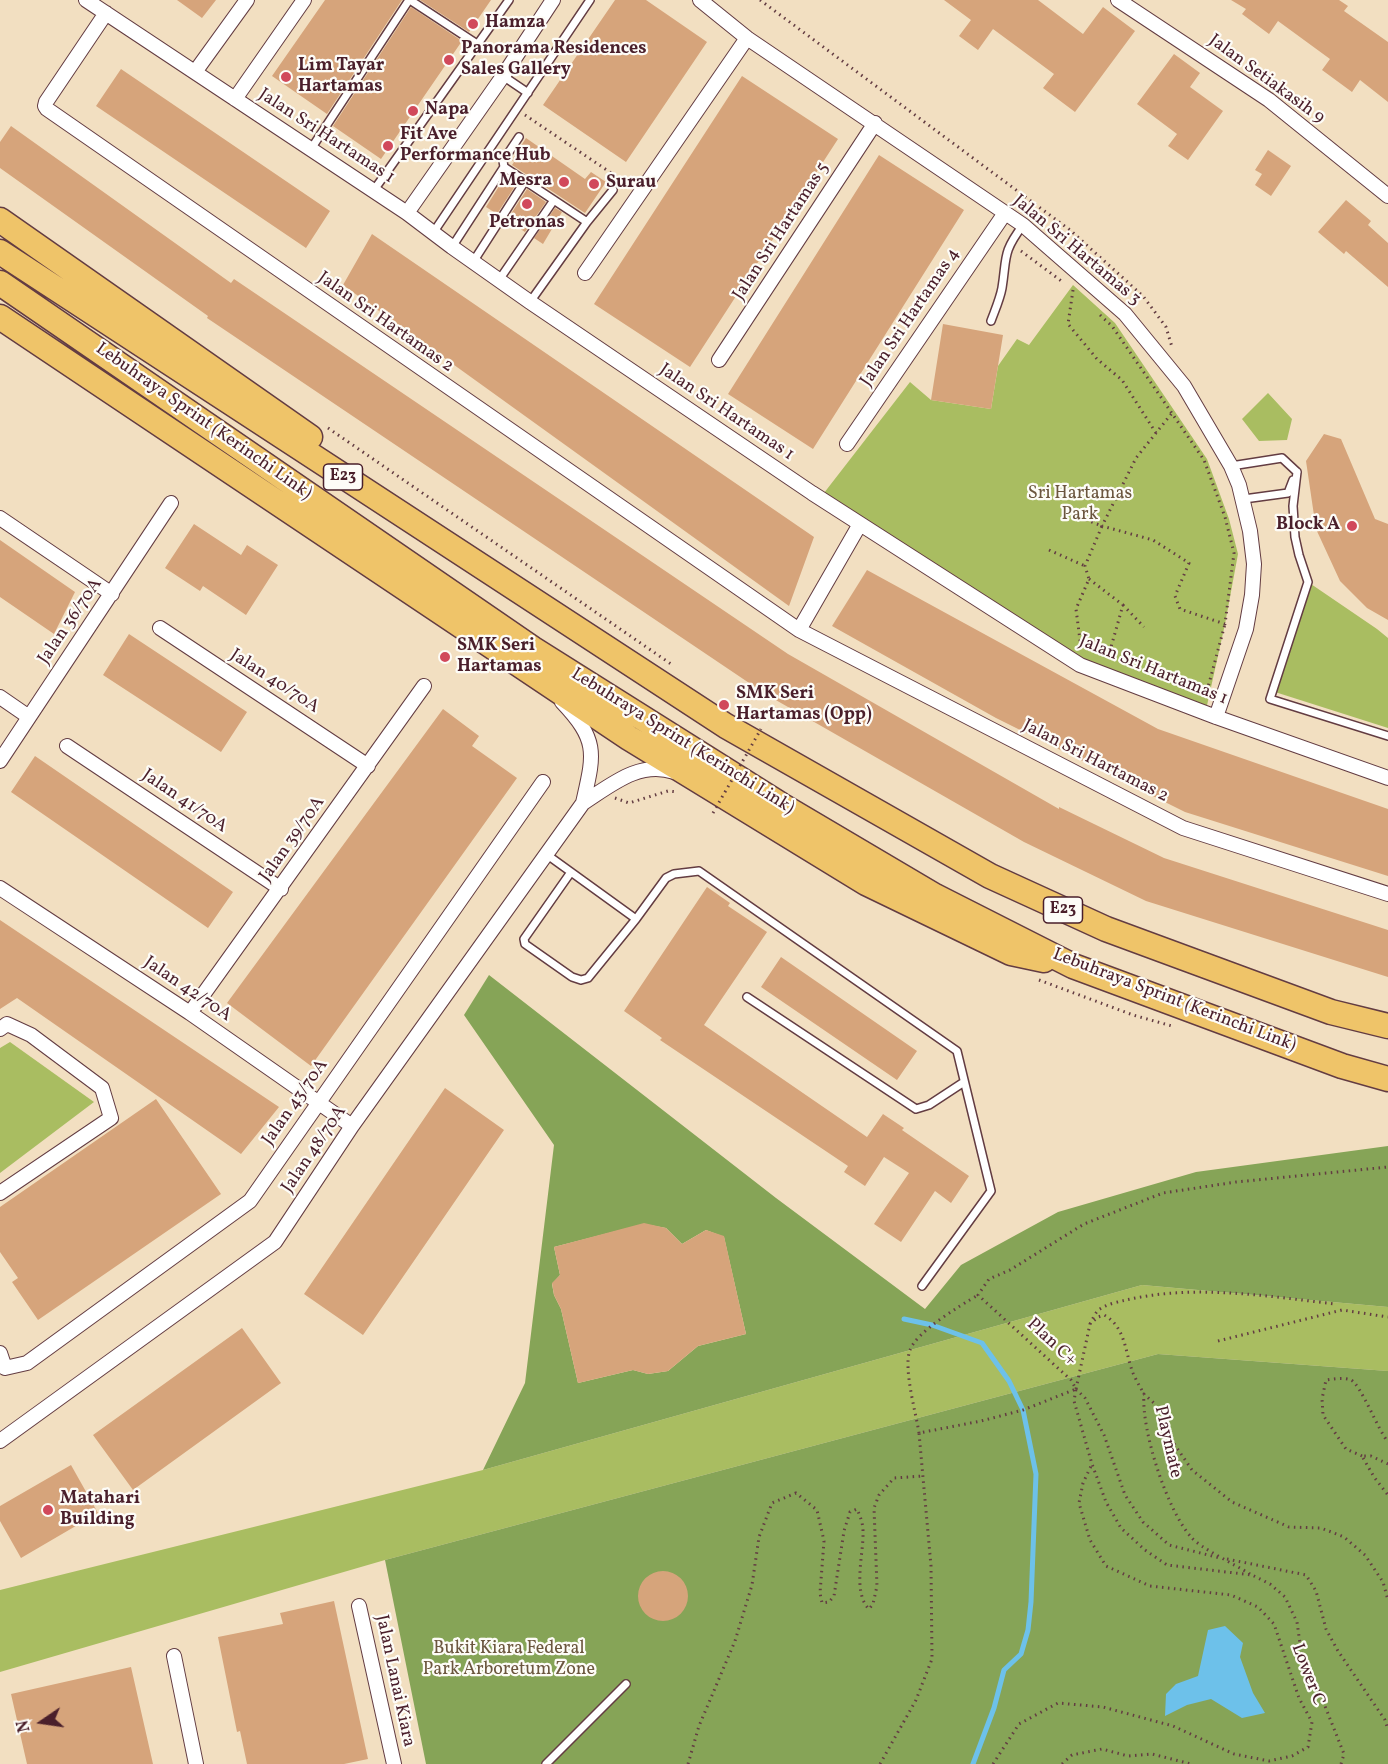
<!DOCTYPE html>
<style>
body{margin:0}
#map{position:relative;width:1388px;height:1764px;overflow:hidden;background:#f2dfc1;font-family:Vollkorn,serif}
canvas{display:block}
.north{position:absolute;left:12px;top:1692px;width:60px;height:60px;-webkit-text-stroke:4px #fdfcf7;paint-order:stroke;rotate:257deg;font-size:16px;font-weight:700;line-height:24px;text-align:center;color:#4a1f2b}
.north::after{content:'';display:block;margin:auto;width:21px;height:27px;background:#4a1f2b;clip-path:polygon(50% 0,100% 100%,50% 72%,0 100%)}
</style>
<div id="map">
<canvas width="1388" height="1764"></canvas>
<div class="north">N</div>
</div>
<script>
const g = document.querySelector('canvas').getContext('2d');
g.lineJoin = 'round';
function fillPath(path, color) { g.fillStyle = color; g.fill(path, 'evenodd'); }
function stroke(path, color, width, dash) { g.strokeStyle = color; g.lineWidth = width; g.lineCap = dash ? 'butt' : 'round'; g.setLineDash(dash || []); g.stroke(path); }
function label(font, color, halo, rows, align = 'center') {
  g.font = font + ' Vollkorn,serif'; g.lineWidth = 4.5; g.setLineDash([]); g.textBaseline = 'middle'; g.strokeStyle = halo; g.fillStyle = color; for (const [text, x, y, turn = 0] of rows) {
    g.save(); g.translate(x, y); g.rotate((+turn || 0) * Math.PI / 180); g.textAlign = isNaN(turn) ? turn : align; if (halo) g.strokeText(text, 0, 0); g.fillText(text, 0, 0); g.restore();
  }
}
const green = new Path2D(`
 M1073,285l42,38 92,136 22,60 9,35 -13,70 -19,86 -125,-48 -257,-169 86,-111 21,18 60,9 7,-43 19,-27 12,6z
 M1268,393l24,26 -5,21 -28,1 -17,-22z
 M1308,582l69,47 11,9v90l-113,-36z
 M10,1042l84,60 -94,71v-125z
 M1142,1285l246,22v64l-230,-17 -773,206 -385,112v-82l483,-120z`);
const forest = new Path2D(`
 M489,975l287,223 149,111 36,-44 97,-53 138,-40 192,-26v161l-246,-22 -659,185 42,-87 29,-238 -90,-130zM644,1224l22,4 16,16 24,-14 18,7 22,97 -48,12 -30,25 -20,3 -15,-4 -55,13 -17,-74 -7,-14 -2,-11 8,-9 -6,-28z
 M1158,1354l230,17v393h-962l-41,-204z`);
const water = new Path2D(`
 M1225,1626l18,17 -3,14 13,36 12,20 -23,5 -31,-19 -24,6 -22,11 1,-22 10,-10 22,-8 10,-46z`);
const stream = new Path2D(`
 M904,1319l28,6 50,18 27,38 14,29 13,64 -5,128 -3,28 -7,24 -17,16 -10,38 -21,56`);
const building = new Path2D(`
 M177,0h39l-14,18z
 M325,0h77l-75,114 -55,-38z
 M420,0h71l-22,32z
 M615,0h31l61,42 -81,120 -83,-57z
 M944,0h94l45,34 20,-27 32,24 -60,81 -32,-24 11,-14 -61,-45 -15,21 -19,-14 12,-16z
 M1231,0h108l9,6 -4,5 44,31v60l-28,-22 -8,12 -30,-22 8,-11 -52,-38 -9,13 -27,-20 4,-5z
 M411,7l51,34 -81,118 -48,-33z
 M1174,54l26,19 -10,14 33,24 -35,49 -20,-14 9,-12 -40,-30z
 M121,69l209,142 -24,37 -210,-142z
 M742,76l96,63 -148,228 -96,-63z
 M11,126l220,157 3,-4 554,375 271,155v-2l105,51 224,72v47l-242,-76 -122,-59 -257,-147 -560,-377 1,-2 -208,-148v-26z
 M526,138l59,41 6,-7 15,10 -21,31 -73,-48 2,-3 -2,-2z
 M1268,150l23,16 -20,30 -16,-11 7,-11 -7,-4z
 M879,155l85,55 -151,239 -85,-55z
 M506,175l11,8 -20,31 -11,-7z
 M527,189l19,13 -21,30 -18,-12z
 M1346,200l25,21 -3,4 20,18v44l-42,-36 -2,3 -26,-22z
 M555,208l7,4 -19,32 -9,-6z
 M372,234l442,303 -25,69 -446,-321z
 M943,324l60,11 -12,74 -60,-9z
 M1324,434l17,5 34,80 13,5v96l-21,-12 -27,-27 -24,-52 -10,-68z
 M194,524l47,31 6,-10 31,20 -32,50 -43,-29 -3,5 -35,-23z
 M0,540l75,52 -21,42 -54,-37z
 M867,570l291,159 230,80v67l-203,-64 -189,-94 -164,-92z
 M129,634l118,78 -26,40 -118,-77z
 M443,709l36,27 -7,10 45,32 -206,288 -84,-63z
 M35,756l198,136 -25,36 -197,-136z
 M707,887l23,16 -2,3 39,26 -63,93 163,112 16,-23 21,14 -2,2 67,46 -18,27 -16,-12 -34,51 -27,-18 35,-51 -25,-16 -19,29 -21,-14 4,-6 -188,-126 2,-2 -38,-27z
 M0,920l279,187 -38,47 -224,-156 -17,11z
 M781,957l136,94 -20,29 -136,-93z
 M445,1088l59,42 -141,205 -59,-41z
 M156,1099l65,95 -183,126 -26,-38 6,-4 -18,-26v-45z
 M644,1223l22,5 16,16 24,-14 18,6 22,98 -48,12 -30,25 -20,3 -15,-4 -55,13 -17,-74 -7,-14 -2,-12 8,-8 -6,-28z
 M242,1328l39,55 -148,107 -40,-55z
 M71,1465l27,48 -77,45 -21,-37v-15z
 M638 1596a25 25 0 1 1 50 0a25 25 0 1 1-50 0Z
 M334,1601l34,158 -24,5h-97l-7,-33 -3,1 -19,-95 65,-13 -3,-11z
 M131,1667l22,97h-126l-16,-70z`);
const path = new Path2D(`
 M760,0l310,230 73,66 23,31 6,20
 M525,115l104,70
 M1021,251l43,32
 M1073,290l-5,34 29,35 25,21 34,53
 M1100,315l12,11 92,134 21,57 9,36 -9,71 -45,-15 -5,-13 14,-33 -36,-23 -51,-14 34,-68 36,-45
 M328,428l343,236
 M1069,513l33,13 -17,40 4,13 -13,30 5,39
 M1049,550l36,16
 M1089,579l34,26 -16,56
 M1123,605l21,22
 M1207,691l18,-67
 M615,798l14,5 39,-12 10,1
 M1039,980l94,35 39,11
 M1090,1324c3,-5 5,-12 10,-15 7,-5 18,-7 26,-9 69,-16 140,-4 209,4
 M1218,1341l124,-31 46,7
 M1076,1389l9,9 19,37 21,60 18,27 26,23 51,13
 M1076,1389l14,-65 8,-7 6,-2c22,12 21,38 29,58 3,7 7,14 11,21
 M919,1433c-3,-20 -16,-65 -9,-83 7,-19 50,-44 68,-55
 M1362,1456l-16,-7 -23,-34 -1,-16 4,-19c7,-1 18,-3 25,0 10,5 27,50 37,62
 M1388,1464l-17,-8h-9l12,21 14,18
 M1227,1559l79,16 10,16 10,38 12,22 47,69 3,10
 M1250,1574c-14,-9 -50,-26 -59,-37 -24,-27 -50,-107 -47,-143l11,10 11,28 26,38 40,32 57,25 32,1 23,9 21,18 18,27 5,18
 M688,1764l11,-38 36,-85 17,-56 7,-48 13,-34 24,-10 21,17 7,31 -4,52 2,10 7,-1 5,-6 10,-65 6,-19 7,-3c3,7 6,14 6,22 1,22 -11,61 6,78l4,-5 4,-18 -3,-78 5,-13 15,-17 29,-2
 M880,1764l36,-64 16,-41 -1,-93 -12,-133 62,-12 42,-11 53,-21
 M993,1764l26,-40 39,-21 45,4 70,19 61,28 35,7 23,-5 16,-9 4,-25 -13,-24 -25,-74 -16,-17 -27,-12 -81,-9 -44,-20 -16,-26 -11,-37 4,-20 9,-19
 M1062,1764l10,-9 30,-6 26,7 24,-2 39,10
 M1341,1764l3,-10 -27,-68 -15,-28 -5,-36 -12,-25 -15,-13 -18,-9 -85,-10 -22,-15 -24,-22 -15,-26 -14,-38 -18,-63 2,-12 -5,-9 -93,-85 11,-16 21,-9 74,-46 79,-31 73,-11 152,-15`);
const service = new Path2D(`
 M410,0l67,44
 M503,76l25,17
 M311,149l98,-149
 M504,167l-1,-6 16,-24
 M374,190l135,-190
 M587,222l26,-32
 M433,233l157,-233
 M452,247l52,-80 83,55 -57,80
 M473,262l52,-81
 M499,280l55,-80
 M991,321c4,-11 9,-22 11,-33 5,-31 0,-35 21,-63
 M1231,466l51,-8 15,14
 M1297,472l-4,34 2,31 4,18 9,27 -38,117 118,37
 M1244,499l44,-6 5,-13
 M546,854l90,65
 M571,872l-47,67 1,5 47,33 9,3 7,-2 48,-59 30,-41 8,-4 25,-3 258,180 34,140 -69,95
 M747,997l169,112 13,-4 35,-23
 M546,1764l80,-80`);
const minor = new Path2D(`
 M86,0l321,213 45,34 78,55 282,191 268,172 136,52 172,61
 M700,0l47,38 276,187 102,89 59,72 47,80 8,19 11,46 4,33 -2,31 -6,34 -30,88
 M1118,0l151,100 119,96
 M106,13l-60,89 -1,4 2,3 752,521 384,198 205,66
 M195,72l52,-72
 M235,99l69,-99
 M407,213l96,-137 50,-76
 M585,273l162,-235
 M719,360l156,-237
 M847,444l158,-231
 M0,518l112,76
 M160,628l208,138
 M799,630l61,-106
 M0,697l29,20
 M562,702c37,39 32,52 21,101
 M67,746l214,143
 M0,761l171,-258
 M0,888l190,125 162,113
 M190,1013l234,-327
 M0,1029l7,-5 24,11 71,53 9,30 -111,75
 M0,1353l5,15 22,-5 223,-162 293,-419
 M0,1441l275,-199 77,-116 231,-323c27,-17 56,-43 91,-31
 M359,1606l35,158
 M174,1656l22,108`);
const motorway = new Path2D(`
 M0,220l310,217
 M0,252l726,474 264,150 116,53 225,83 57,14
 M0,283l533,366 248,156 154,91 138,70 269,100 46,13
 M0,317l629,421 237,145 145,70 33,7`);
const pathBridge = new Path2D(`
 M713,813l48,-84`);
const markers = [
 [473,24,6,"#d1495b"],
 [449,60,6,"#d1495b"],
 [286,77,6,"#d1495b"],
 [413,111,6,"#d1495b"],
 [388,146,6,"#d1495b"],
 [564,182,6,"#d1495b"],
 [594,184,6,"#d1495b"],
 [527,204,6,"#d1495b"],
 [1352,526,6,"#d1495b"],
 [445,657,6,"#d1495b"],
 [724,705,6,"#d1495b"],
 [48,1510,6,"#d1495b"]
];
const shields = [
 [343,477,39],
 [1063,910,39]
];
const shieldNames = [
 ["E23",343,477],
 ["E23",1063,910]
];
const poiNames = [
 ["Hamza",485,24],
 ["Panorama Residences",461,50],
 ["Sales Gallery",461,71],
 ["Lim Tayar",298,67],
 ["Hartamas",298,88],
 ["Napa",425,111],
 ["Fit Ave",400,136],
 ["Performance Hub",400,157],
 ["Mesra",552,182,"right"],
 ["Surau",606,184],
 ["Petronas",527,224,"center"],
 ["Block A",1340,526,"right"],
 ["SMK Seri",457,647],
 ["Hartamas",457,668],
 ["SMK Seri",736,695],
 ["Hartamas (Opp)",736,716],
 ["Matahari",60,1500],
 ["Building",60,1521]
];
const streetNames = [
 ["Jalan Setiakasih 9",1266,80,36],
 ["Jalan Sri Hartamas 1",326,137,33],
 ["Jalan Sri Hartamas 5",782,232,-57],
 ["Jalan Sri Hartamas 3",1076,251,40],
 ["Jalan Sri Hartamas 4",911,318,-56],
 ["Jalan Sri Hartamas 2",385,323,35],
 ["Jalan Sri Hartamas 1",726,413,34],
 ["Lebuhraya Sprint (Kerinchi Link)",203,422,35],
 ["Jalan 36/70A",71,622,-56],
 ["Jalan Sri Hartamas 1",1153,671,22],
 ["Jalan 40/70A",274,682,33],
 ["Lebuhraya Sprint (Kerinchi Link)",682,742,32],
 ["Jalan Sri Hartamas 2",1095,762,27],
 ["Jalan 41/70A",184,802,34],
 ["Jalan 39/70A",293,840,-55],
 ["Jalan 42/70A",187,990,34],
 ["Lebuhraya Sprint (Kerinchi Link)",1174,1001,21],
 ["Jalan 43/70A",296,1103,-55],
 ["Jalan 48/70A",315,1150,-56],
 ["Plan C+",1051,1343,43],
 ["Playmate",1167,1442,77],
 ["Lower C",1307,1675,69],
 ["Jalan Lanai Kiara",394,1681,78]
];
const parkNames = [
 ["Sri Hartamas",1080,495],
 ["Park",1080,516],
 ["Bukit Kiara Federal",509,1650],
 ["Park Arboretum Zone",509,1671]
];
fillPath(green, '#a9bd61');
fillPath(forest, '#86a457');
fillPath(water, '#6dc1ea');
stroke(stream, '#6dc1ea', 5);
fillPath(building, '#d6a47b');
stroke(service, '#633c42', 10);
stroke(minor, '#633c42', 16);
stroke(motorway, '#633c42', 27);
stroke(path, '#633c42', 3, [1.5, 4.5]);
stroke(service, '#fff', 7);
stroke(minor, '#fff', 14);
stroke(motorway, '#efc469', 24);
stroke(pathBridge, '#633c42', 3, [1.5, 4.5]);
for (const [x, y, r, color] of markers) { const dot = new Path2D(); dot.arc(x, y, r, 0, 2 * Math.PI); g.fillStyle = color; g.fill(dot); stroke(dot, '#fdfcf7', 2); }
for (const [x, y, w] of shields) { const box = new Path2D(); box.roundRect(x - w / 2, y - 13, w, 26, 4.5); g.fillStyle = '#fdfcf7'; g.fill(box); stroke(box, '#4a1f2b', 1.5); }
label('bold 16px', '#4a1f2b', null, shieldNames);
label('bold 18px', '#4a1f2b', '#fdfcf7', poiNames, 'left');
label('18px', '#4a1f2b', '#fdfcf7', streetNames);
label('18px', '#6b563e', '#fdfcf7', parkNames);
</script>
